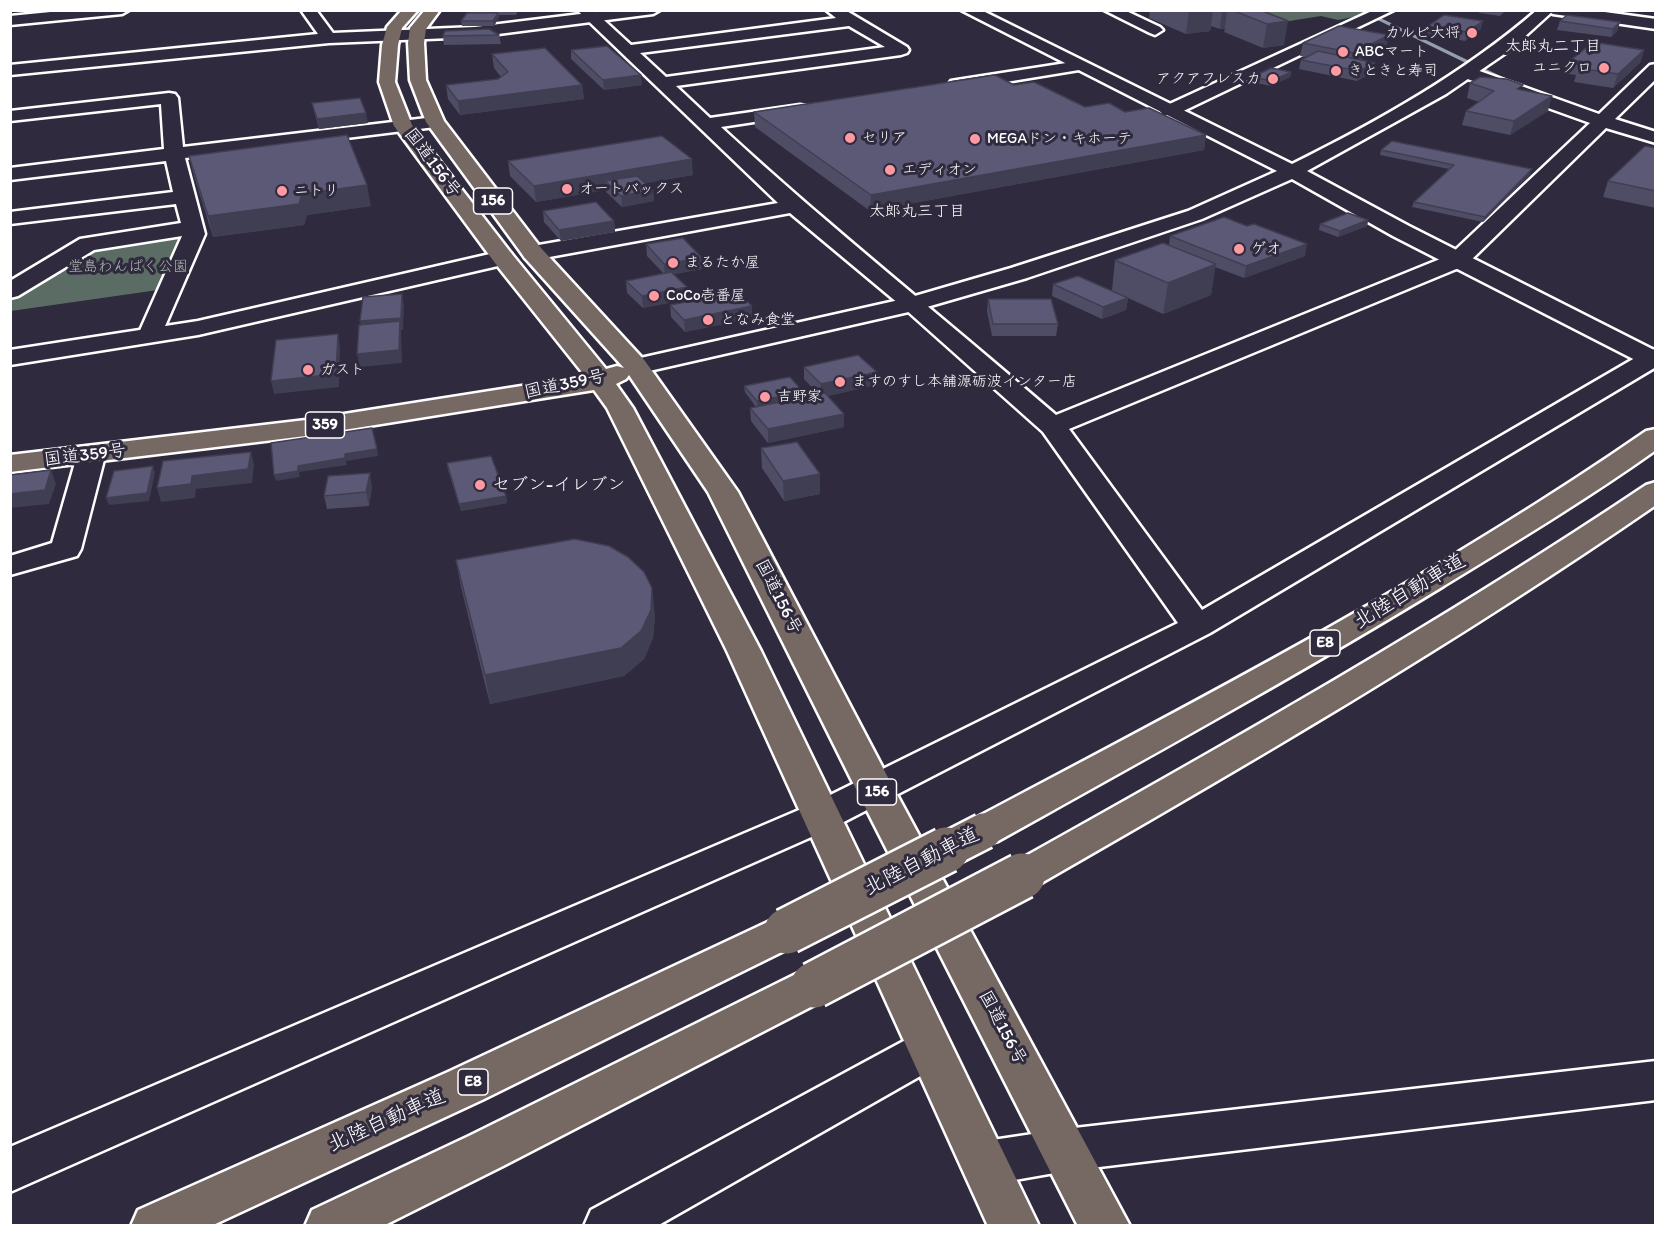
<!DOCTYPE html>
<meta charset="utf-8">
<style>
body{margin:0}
#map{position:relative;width:1666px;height:1236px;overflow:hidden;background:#2f2a3d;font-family:Itim,sans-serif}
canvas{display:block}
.frame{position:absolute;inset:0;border:12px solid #fff;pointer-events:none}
</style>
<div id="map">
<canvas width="1666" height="1236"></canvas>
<div class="frame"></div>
</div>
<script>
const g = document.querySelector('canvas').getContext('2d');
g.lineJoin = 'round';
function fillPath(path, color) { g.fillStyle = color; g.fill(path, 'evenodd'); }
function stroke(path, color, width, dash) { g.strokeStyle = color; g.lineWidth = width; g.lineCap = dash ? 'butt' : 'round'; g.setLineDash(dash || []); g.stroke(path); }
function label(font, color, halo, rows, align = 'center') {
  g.font = font + ' Itim,"Klee One",sans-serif'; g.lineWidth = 6; g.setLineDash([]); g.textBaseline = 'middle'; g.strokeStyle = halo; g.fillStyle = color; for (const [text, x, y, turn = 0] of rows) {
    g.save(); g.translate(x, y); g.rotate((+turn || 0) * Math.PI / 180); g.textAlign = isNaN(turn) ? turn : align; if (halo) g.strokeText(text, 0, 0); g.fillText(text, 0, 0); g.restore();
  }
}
const green = new Path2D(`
 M1246,11h137l-45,9 -17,-4 -44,7z
 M187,231l-29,59 -147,21v-14l79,-51z`);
const stream = new Path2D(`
 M1364,10l151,73 1,1 -5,1 -154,-75z
 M1633,123l23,7v4l-25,-8 -1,-1z`);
const minor = new Path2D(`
 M71,10h58l-7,4 -112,11v-9z
 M577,10h16l38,35 205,-27 -10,-8h19l62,37 2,3 -2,3 -6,2 -225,31 34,32 90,-13 6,1 3,4 -3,4 -6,1 -79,12c108,100 224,192 335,288l394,-160 140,-132 -128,-46 -2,-4 2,-4h12l125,45 51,-49 6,-1v15l-41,40 41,13v11l-50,-15 -140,137 -397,164 133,181 445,-259 9,-2v18l-446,266 -376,194 -824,365v-45l796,-340 372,-184 -135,-191 -138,-123 -115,-96 -257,47 -8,-2 -3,-5 3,-5 8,-2 245,-43zM849,26l36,21 -219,30 -26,-24z
 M1104,10h20l36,17 3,3 -8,5 -5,-2z
 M1374,10h20l-219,105h-12l-3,-4 3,-4z
 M1546,10h44l66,9v10l-103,-15z
 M1079,61l8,5 -2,3 -128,21 -6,-1 -3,-4 3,-4 6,-1z
 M169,93l6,1 3,4 5,49 252,-30 6,1 3,4 -3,4 -6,1 -250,31 20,76 -46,106 -9,2 -9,-2 -3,-5 44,-99 -88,14 -76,46 -8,2v-17l70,-42 101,-16 -5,-19 -166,20v-12l163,-20 -7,-31 -156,19v-12l154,-19 -3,-45 -151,17v-10z
 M91,448l10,2 4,6 -24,93 -4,7 -67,19v-19l42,-13 25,-87 4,-6z
 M929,1030l16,6 7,13 -7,13 -288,164h-73l7,-16 322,-174z
 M1656,1061v39l-590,71 -80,14 -17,-7 -8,-15 8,-15 17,-7 80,-12z`);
const tertiary = new Path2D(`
 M301,10h15l17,23 142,-6 138,-17h47l-7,4 -178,23 -146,6 -319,32v-10l308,-31z
 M961,10h20l311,154c87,-43 172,-91 245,-154h17l-44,40 -64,44 -139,77 102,55 247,125v17l-9,-2 -254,-130 -101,-57 -90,40 -175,59 -114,33 -277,63 -9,-3 -4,-5 4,-5 281,-63 103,-30 177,-57 89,-40z
 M503,251l8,2 3,5 -3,5 -313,72 -188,30v-15l188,-29z`);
const trunk = new Path2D(`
 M402,10h16l-16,18 -4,17 -3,37 17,43 99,128 95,116 11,-3 7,2 -99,-110 -99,-136 -16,-42 -2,-37 2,-15 15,-18h15l-14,19 -2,14 2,37 18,41 97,127 104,113 93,131 156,297 236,437h-52l-222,-437 -148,-297 -79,-117 -3,4 -10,5 17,24 128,243 278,575h-51l-261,-575 -120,-243 -13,-18 -288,46 -296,36v-17l296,-35 279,-44 -90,-113 -101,-137 -15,-44 3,-37 5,-18z`);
const motorway = new Path2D(`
 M1656,429v21c-69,49 -142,93 -214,137 -146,89 -295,171 -444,254l-14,4 -14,-4 -6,-10 6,-10c229,-121 462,-242 676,-390z
 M1656,482v23c-200,138 -409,260 -620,381l-14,5 -14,-5 -6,-10 6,-10c217,-121 432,-243 638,-381z
 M787,915l15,5 6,11 -6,11 -320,158 -271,126h-80l7,-16 310,-138 324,-152z
 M814,968l16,5 6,12 -6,12 -327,169 -120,60h-78l7,-16 157,-74 329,-163z`);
const motorwayBridgeFar1 = new Path2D(`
 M943,852l41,-21`);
const motorwayBridge = new Path2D(`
 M787,931l159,-81
 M814,985l208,-109`);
const wall = new Path2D(`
 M468,10h50l-2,5h-17v2l-5,9h-32l-1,-5 8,-8z
 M1150,10h110l24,35 -21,3 -39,-16 1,-3h-5l-9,-3 -1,5 -24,3 -37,-16z
 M1480,10h26l-6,6 -21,-3z
 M1560,21l60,1 -3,9 -6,6 -54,-7z
 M1428,26l53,3 -16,12 -39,-7z
 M499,35l2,9 -57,1 -1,-9z
 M1389,35l-3,13 -24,12 11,12 -16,9 -58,-12 2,-9 5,-3 -6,-1 3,-13z
 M571,50l71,35 -38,5 -33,-31z
 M1644,50l-4,13 -27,25 -39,-6 2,-7 -8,-1 3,-14z
 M492,54l90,31 2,14 -124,16 -12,-16 -2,-14 52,-6 3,-2 -7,-9z
 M1291,72l-1,5 -19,9 -20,-4 1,-5z
 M1470,83l51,7 27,21 -38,24 -48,-10 4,-14 13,-9 -12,-4z
 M1014,85l71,22 121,28 -2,15 -334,61 -115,-84 -1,-15z
 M312,103l56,20 -49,6z
 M1656,148v60l-53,-11 5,-16z
 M1381,150l149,24 -47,48 -71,-15 2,-5 35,-33 -69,-14z
 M189,156l182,50 -64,9 -3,10 -91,12 -19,-61z
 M508,161l185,14 -48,8 8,7 1,11 -32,6 -16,-15v-2l-70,12 -26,-26z
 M543,211l71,10 1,11 -54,9 -17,-19z
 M1368,220l-1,6 -29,11 -19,-7 1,-6z
 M1170,236l135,20 -61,22 -29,-11 -4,28 -48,19 -35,-16 -2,12 -24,9 -50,-23 1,-12 59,6 3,-30 54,-14z
 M646,244l56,14v11l-28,5 13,13 1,12 -45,9 -16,-15 -1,-12 37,-8 -16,-17z
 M988,299l70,25 -2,12h-64l-5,-25z
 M670,305l82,13 -67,14 -14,-15z
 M804,367l73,5v13l-50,11 17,31 -76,16 -17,-22 -1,-13 6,-1 -11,-15 -1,-6 59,6v5l15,-3 -14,-15z
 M761,448l59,26v20l-36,7 -22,-33z
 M447,463l59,33 1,7 -46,8 -13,-41z
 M372,487l-3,19 -42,3 -3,-13z
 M456,560l199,56 -2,22 -9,21 -20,17 -134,28 -29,-117z`);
const shadedWall = new Path2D(`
 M1198,10h15l-3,21 -24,3 3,-22z
 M1222,10h5l-2,19h-5z
 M498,13l1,4 -5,9 -1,-5z
 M1288,21l-4,24 -21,3 4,-24z
 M1483,21l-2,8 -16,12 2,-9z
 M1620,22l-3,9 -6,6 2,-8z
 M1389,35l-3,13 -35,18 3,-13z
 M1644,50l-4,13 -27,25 5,-14z
 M1375,63l-2,9 -16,9 2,-10z
 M1291,72l-1,5 -19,9 1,-5z
 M641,75l1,10 -38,5 -1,-10z
 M582,85l2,14 -124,16 -2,-14z
 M1552,96l-4,15 -38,24 4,-14z
 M366,113l2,10 -49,6 -2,-10z
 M1206,135l-2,15 -334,61 1,-16z
 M692,159l1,16 -80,14 -8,-8 1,9 -70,12 -2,-16z
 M1532,169l-2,5 -47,48 2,-5z
 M367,185l4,21 -64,9 -3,10 -91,12 -5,-21 94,-22z
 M653,190l1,11 -32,6 -1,-11z
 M1368,220l-1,6 -29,11 2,-6z
 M614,221l1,11 -54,9 -2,-11z
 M1307,244l-2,12 -61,22 2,-12z
 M702,258v11l-37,7 -1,-12z
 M1216,264l-5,31 -48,19 5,-31z
 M687,287l1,12 -45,9 -1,-12z
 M402,294l2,12 -1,24h-2l1,33 -42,4 -3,-13 6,-21 -3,-12z
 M1128,298l-2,12 -24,9 1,-12z
 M752,306v12l-67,14 -1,-12z
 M338,334l2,12 -1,41 -65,7 -3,-13z
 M877,372v13l-56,12v-13z
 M803,392v7l-46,9v-7z
 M844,414v13l-76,16v-14z
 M377,449l1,7 -32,5 1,4 -48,7 1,5 -24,4 -2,-6 24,-9 47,-12z
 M251,452l3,13 -2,18 -56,6 -1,9 -34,4 -4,-14 35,-12z
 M153,466l2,7 -6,28 -40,4 -3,-7z
 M51,470l5,14 -7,20 -39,4v-14z
 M370,473l2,14 -3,19 -3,-14z
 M820,474v20l-36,7 -1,-20z
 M506,496l1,7 -46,8 -2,-7z
 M652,588l3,28 -2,22 -9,21 -20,17 -134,28 -5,-29z`);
const building = new Path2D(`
 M1232,10h28l28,11 -21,3z
 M467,13h31l-5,8h-32z
 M1444,15l39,6 -16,11 -39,-6z
 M1567,15l53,7 -7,7 -53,-8z
 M1339,26l50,9 -35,18 -51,-10z
 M489,29l10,6 -56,1 2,-5z
 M1593,42l51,8 -26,24 -40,-6 7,-6 -14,-2z
 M607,46l34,29 -38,5 -32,-30z
 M545,48l37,37 -124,16 -12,-16 52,-6 10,-7 -16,-18z
 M1318,51l57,12 -16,8 -58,-11z
 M1271,68l20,4 -19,9 -20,-4z
 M995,75l19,10 20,-3 51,25 24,-4 16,9 24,-4 57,27 -335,60 -117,-83z
 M1480,77l27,2 16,6 -6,4 35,7 -38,25 -48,-10 28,-20 -24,-8z
 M360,98l6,15 -49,6 -5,-16z
 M347,135l20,50 -65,9 -3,10 -91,12 -19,-60z
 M662,136l30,23 -158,27 -26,-25z
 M1392,141l140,28 -47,48 -71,-15 40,-37 -73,-15z
 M1645,146l11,2v43l-48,-10z
 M637,176l16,14 -32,6 -16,-15z
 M596,202l18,19 -55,9 -16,-19z
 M1348,213l20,7 -28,11 -20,-7z
 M1224,217l23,9 7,-2 53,20 -61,22 -76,-30z
 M683,238l19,20 -38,6 -18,-20z
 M1163,243l53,21 -48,19 -53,-23z
 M671,272l16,15 -45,9 -16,-15z
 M1078,276l50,22 -25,9 -50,-23z
 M737,292l15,14 -68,14 -14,-15z
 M402,294l-1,24 -41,3 3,-24z
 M988,299h63l7,25h-65z
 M400,321l-1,29 -42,4 2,-29z
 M338,334l-2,40 -65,7 5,-41z
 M858,355l19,17 -56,12 -17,-17z
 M790,377l13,15 -46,9 -13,-15z
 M825,393l19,21 -76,15 -18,-21z
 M372,428l5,21 -32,5v4l-47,8v5l-24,4 -3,-32z
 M797,442l23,32 -37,7 -22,-33z
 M251,452l-3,17 -56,7 -1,8 -34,4 6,-27z
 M491,456l15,40 -47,8 -12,-41z
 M153,466l-6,27 -41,5 8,-27z
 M51,470l-6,20 -35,4v-19z
 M370,473l-4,19 -42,4 4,-20z
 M575,539l34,7 19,11 16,15 8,16 -1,22 -10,21 -20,17 -136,27 -29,-115z`);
const markers = [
 [1472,33,6,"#ff9aa2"],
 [1343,52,6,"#ff9aa2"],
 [1604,68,6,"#ff9aa2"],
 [1336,71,6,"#ff9aa2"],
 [1273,79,6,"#ff9aa2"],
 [850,138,6,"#ff9aa2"],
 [975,139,6,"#ff9aa2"],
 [890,170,6,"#ff9aa2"],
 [567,189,6,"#ff9aa2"],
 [282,191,6,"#ff9aa2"],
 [1239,249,6,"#ff9aa2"],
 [673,263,6,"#ff9aa2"],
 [654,296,6,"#ff9aa2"],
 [708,320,6,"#ff9aa2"],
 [308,370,6,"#ff9aa2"],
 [840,382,6,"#ff9aa2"],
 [765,397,6,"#ff9aa2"],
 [480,485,6,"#ff9aa2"]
];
const farPoinames = [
 ["カルビ大将",1460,33,"right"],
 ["ABCマート",1355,52],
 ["ユニクロ",1592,68,"right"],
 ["きときと寿司",1348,71],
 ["アクアフレスカ",1261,79,"right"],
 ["セリア",862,138],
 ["MEGAドン・キホーテ",987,139],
 ["エディオン",902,170],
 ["オートバックス",579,189],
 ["ニトリ",294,191],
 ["ゲオ",1251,249],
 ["まるたか屋",685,263],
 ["CoCo壱番屋",666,296],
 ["となみ食堂",720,320],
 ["ガスト",320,370],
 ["ますのすし本舗源砺波インター店",852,382],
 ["吉野家",777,397]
];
const farParknames = [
 ["堂島わんぱく公園",128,267]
];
const farNeighbourhoodnames = [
 ["太郎丸二丁目",1553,47],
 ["太郎丸三丁目",917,212]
];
const shields = [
 [493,201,39],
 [325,425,39],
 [1325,643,30],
 [877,792,39],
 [473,1082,30]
];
const shieldNames = [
 ["156",493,201],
 ["359",325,425],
 ["E8",1325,643],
 ["156",877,792],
 ["E8",473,1082]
];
const streetNames = [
 ["国道156号",432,163,53],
 ["国道359号",565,385,-12],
 ["国道359号",85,456,-7],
 ["国道156号",778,597,63],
 ["国道156号",1002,1028,62]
];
const poiNames = [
 ["セブン-イレブン",492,485]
];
const nearStreetnames = [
 ["北陸自動車道",1410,592,-31],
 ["北陸自動車道",922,862,-27],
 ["北陸自動車道",387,1121,-24]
];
fillPath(green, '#5a6c64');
fillPath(stream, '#949fae');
stroke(minor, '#fff', 5);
stroke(tertiary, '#fff', 5);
stroke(trunk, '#fff', 5);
stroke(motorway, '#fff', 5);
fillPath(minor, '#2f2a3d');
fillPath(tertiary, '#2f2a3d');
fillPath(trunk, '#766964');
fillPath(motorway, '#766964');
stroke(motorwayBridgeFar1, '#fff', 40, []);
stroke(motorwayBridge, '#fff', 50, []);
stroke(motorwayBridgeFar1, '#766964', 35);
stroke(motorwayBridge, '#766964', 45);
fillPath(wall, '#4f4d65');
fillPath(shadedWall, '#403e53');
fillPath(building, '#5c5976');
stroke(building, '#403e53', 1.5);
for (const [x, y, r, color] of markers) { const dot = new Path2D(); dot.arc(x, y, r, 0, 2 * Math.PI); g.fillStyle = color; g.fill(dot); stroke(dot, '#2f2a3d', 2); }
label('15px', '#fff', '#2f2a3d', farPoinames, 'left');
label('15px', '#acb6b2', '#2f2a3d', farParknames);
label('16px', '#fff', '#2f2a3d', farNeighbourhoodnames);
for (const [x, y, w] of shields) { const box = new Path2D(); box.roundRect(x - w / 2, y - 13, w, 26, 4.5); g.fillStyle = '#2f2a3d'; g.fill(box); stroke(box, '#fff', 1.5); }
label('bold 16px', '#fff', null, shieldNames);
label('18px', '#fff', '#2f2a3d', streetNames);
label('18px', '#fff', '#2f2a3d', poiNames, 'left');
label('21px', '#fff', '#2f2a3d', nearStreetnames);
</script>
